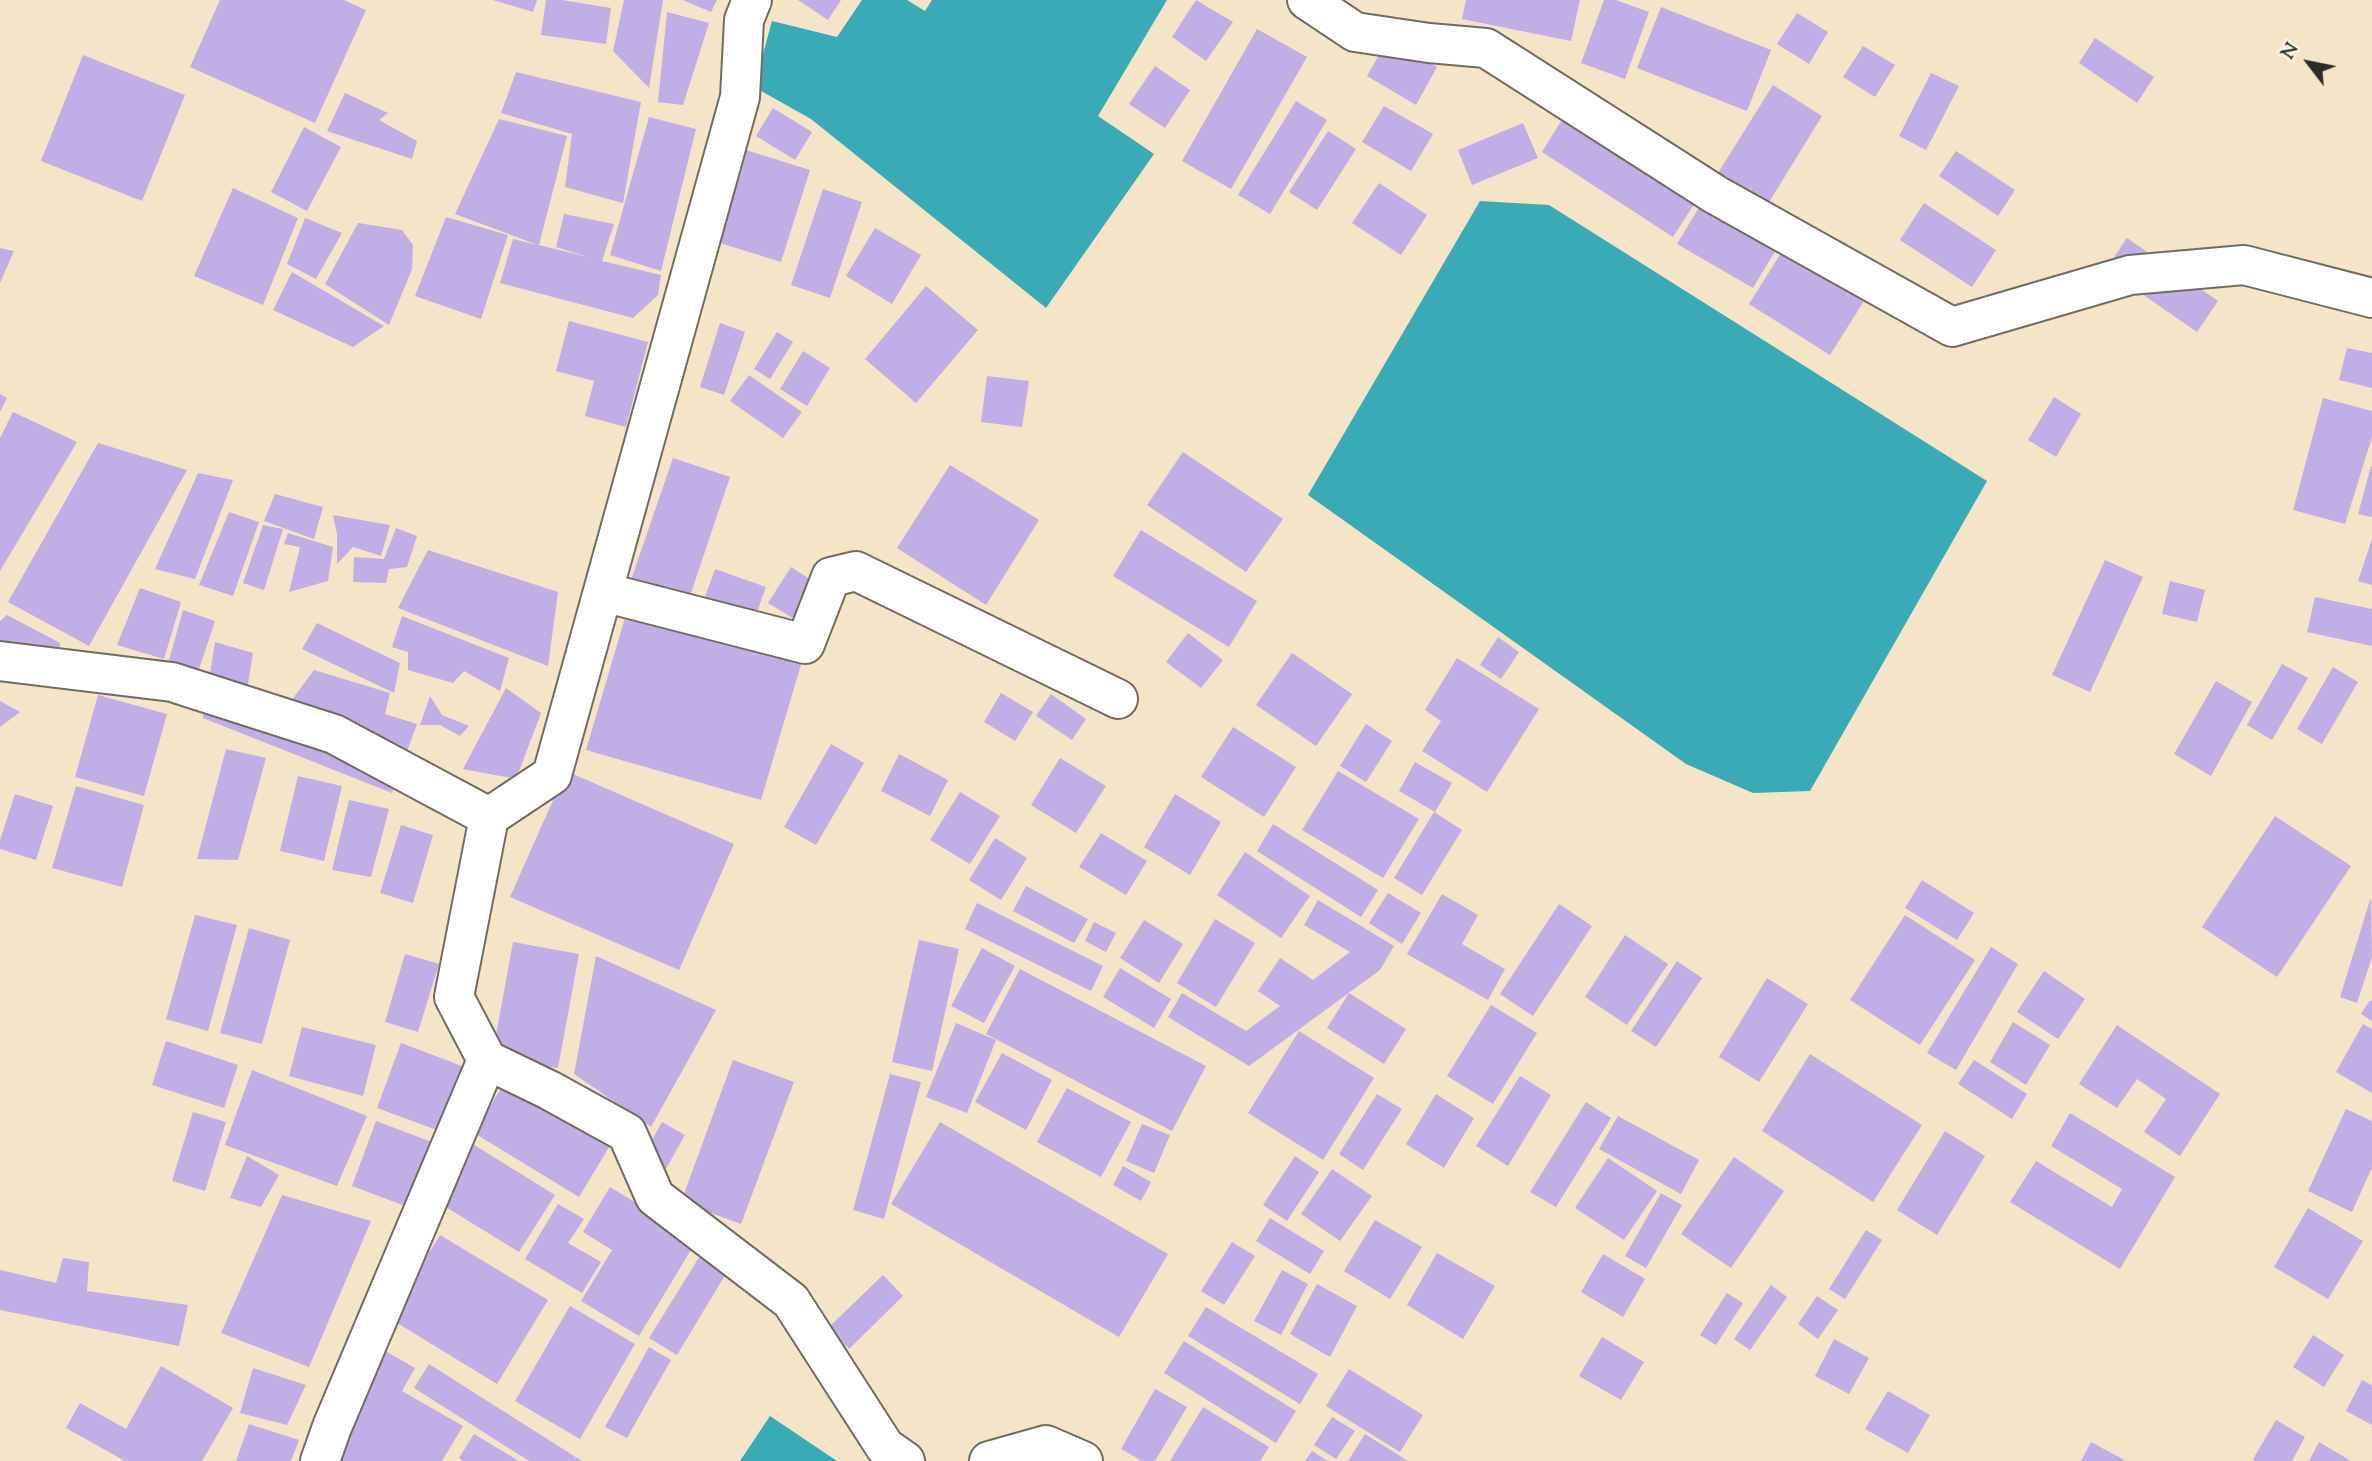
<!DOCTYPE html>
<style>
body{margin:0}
#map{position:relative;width:2372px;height:1461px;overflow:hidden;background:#f5e4c8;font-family:"Sorts Mill Goudy",serif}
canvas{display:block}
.north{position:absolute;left:2274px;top:28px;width:70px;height:70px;-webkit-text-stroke:5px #fcf5e5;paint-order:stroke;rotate:302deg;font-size:19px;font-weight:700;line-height:28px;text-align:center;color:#2b2b2b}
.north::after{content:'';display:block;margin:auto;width:24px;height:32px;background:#2b2b2b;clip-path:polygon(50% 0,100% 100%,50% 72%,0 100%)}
</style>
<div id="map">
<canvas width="2372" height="1461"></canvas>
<div class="north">N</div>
</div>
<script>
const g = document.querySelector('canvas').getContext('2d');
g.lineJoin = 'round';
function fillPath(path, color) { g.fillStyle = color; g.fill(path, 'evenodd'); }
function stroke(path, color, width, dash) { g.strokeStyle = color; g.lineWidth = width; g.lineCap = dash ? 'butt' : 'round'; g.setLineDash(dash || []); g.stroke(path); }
const water = new Path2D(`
 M862,0h45l18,11 7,-11h235l-69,116 56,38 -108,154 -235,-189 -57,-32 18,-66 65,16z
 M1480,201l69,4 438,276 -177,310 -57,2 -67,-29 -378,-269z
 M770,1416l67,45h-97z`);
const building = new Path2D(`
 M220,0h124l22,10 -51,113 -125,-56z
 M493,0h44l-4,12z
 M546,0h16l49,8 -5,36 -65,-9z
 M624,0h39l-14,88 -36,-37z
 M683,0h34l-6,12z
 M798,0h43l-13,20z
 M1196,0l37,22 -27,39 -34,-24z
 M1466,0h114l-9,41 -109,-22z
 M1604,0h12l33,12 -24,67 -44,-16z
 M1661,7l110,43 -24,61 -110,-43z
 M667,12l42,11 -26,82 -25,-3z
 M1797,13l31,19 -19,32 -32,-20z
 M1257,29l50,28 -76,132 -49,-28z
 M2095,38l59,39 -17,26 -58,-40z
 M1388,39l49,28 -21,38 -49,-29z
 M1863,46l32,19 -20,32 -32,-20z
 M83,55l102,40 -43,106 -101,-40z
 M1155,66l35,24 -25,38 -36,-24z
 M516,72l125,30 -18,101 -58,-16 7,-53 -71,-21z
 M1931,73l28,13 -33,64 -27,-14z
 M1773,85l49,31 -59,96 -50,-31z
 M345,93l43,20 -9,7 38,21 -5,18 -85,-28z
 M1296,101l31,19 -57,94 -32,-19z
 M1384,106l49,28 -22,37 -49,-29z
 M773,108l39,24 -17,28 -39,-24z
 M1566,113l132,85 -25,39 -131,-85z
 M649,117l47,12 -35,142 -51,-16z
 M499,119l68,17 -28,109 49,12 -32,-10 8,-33 50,10 -12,37 59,14 -3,20 -25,23 -133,-35 13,-44 25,6 -83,-31z
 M1523,123l15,35 -66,27 -14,-35z
 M304,127l37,20 -34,64 -36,-19z
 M1328,131l28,18 -39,61 -28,-18z
 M746,150l64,20 -29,92 -64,-20z
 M1956,151l59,39 -17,26 -59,-40z
 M1379,183l48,32 -26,40 -49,-32z
 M233,188l65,30 -35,87 -69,-29z
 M823,189l39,13 -32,96 -39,-13z
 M1707,194l76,44 -30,50 -76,-44z
 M1924,203l72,47 -24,37 -72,-47z
 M446,217l62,18 -27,84 -66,-23z
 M305,218l37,15 -26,46 -29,-15z
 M358,223l44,7 11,15 -1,24 -23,56 -64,-41z
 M875,228l46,27 -29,49 -46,-28z
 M2127,238l91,63 -21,31 -91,-63z
 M1788,242l81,51 -39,62 -81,-51z
 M0,248l14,3 -14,32z
 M292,272l92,54 -31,21 -80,-37z
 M926,286l52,44 -62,73 -51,-44z
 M569,321l79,21 -22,85 -41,-11 9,-35 -38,-10z
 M720,323l25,9 -21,63 -24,-8z
 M777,332l16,10 -23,37 -16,-10z
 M2347,348l25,5v35l-33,-8z
 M803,351l27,17 -23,38 -27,-17z
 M749,375l53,37 -19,26 -53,-37z
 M987,376l42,5 -7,46 -41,-5z
 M0,394l7,4 -7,14z
 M2054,397l27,17 -25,43 -28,-17z
 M2323,398l49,13v26l-27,87 -52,-14z
 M13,412l64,30 -77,129v-133z
 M98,443l89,27 -98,176 -81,-44z
 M1183,452l100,67 -37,53 -99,-67z
 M673,458l57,19 -41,122 -58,-19z
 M950,465l89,55 -53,85 -89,-57z
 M2371,466h1v51l-14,-3z
 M198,473l35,7 -38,99 -40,-10z
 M275,494l48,13 -9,32 -50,-18z
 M229,512l30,10 -26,74 -34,-11z
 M333,515l57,10 -9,31 -28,-9 -16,17v-30z
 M263,525l20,4 -19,61 -21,-7z
 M396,528l21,8 -10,31 -18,2 -3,14 -33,-1 1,-25 30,2z
 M1141,530l116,71 -28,46 -116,-71z
 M288,533l45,14 -5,34 -39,11 11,-45 -16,-3z
 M2372,539v46l-14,-4z
 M428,550l130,42 -10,74 -150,-58z
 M2105,560l38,17 -53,115 -38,-17z
 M791,567l28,18 -23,35 -28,-17z
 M715,569l51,18 -13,36 -51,-18z
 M2170,581l35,9 -8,32 -35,-8z
 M140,588l41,14 -17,57 -47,-14z
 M2315,597l57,12v37l-65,-14z
 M183,610l32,11 -17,51 -32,-1z
 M627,611l175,50 -41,139 -175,-50z
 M7,615l53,28 -1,30 -59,5v-57z
 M402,616l107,42 -9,33 -36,-20 -11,12 -45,-13v-18l-16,-5z
 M317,623l83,40 -6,30 -92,-44z
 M1188,633l35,27 -22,28 -35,-26z
 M1498,637l21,15 -18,27 -21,-14z
 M215,642l38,11 -6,37 41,15 26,-35 76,23 -5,21 32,10 -25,69 -189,-75z
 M1292,653l60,41 -36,52 -60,-41z
 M1457,658l82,51 -52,83 -65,-41 19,-30 -16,-11z
 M2282,664l26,14 -36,62 -25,-15z
 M2333,667l25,15 -36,62 -25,-15z
 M2216,681l36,21 -41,74 -37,-22z
 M506,688l35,25 -25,66 -53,-10z
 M1001,693l32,19 -18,29 -31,-19z
 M1051,694l35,25 -14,21 -36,-24z
 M98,695l69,19 -23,82 -69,-19z
 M430,696l12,19 27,11 -9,10 -20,-11h-20z
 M0,701l20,11 -20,15z
 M1366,724l26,17 -26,41 -26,-16z
 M1233,727l63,40 -32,50 -63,-40z
 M831,744l33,19 -48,82 -32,-18z
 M226,749l40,9 -28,102 -41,-1z
 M899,754l49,26 -18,36 -49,-25z
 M1060,758l46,28 -30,47 -45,-28z
 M1415,762l37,21 -17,29 -36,-21z
 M566,771l168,73 -55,126 -169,-73z
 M1338,771l81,48 -36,59 -81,-48z
 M298,776l44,10 -18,75 -44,-10z
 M76,786l68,19 -22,82 -70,-19z
 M960,792l40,24 -30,48 -40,-24z
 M15,794l38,12 -17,54 -36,-11v-9z
 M1175,794l46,28 -31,53 -46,-28z
 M349,800l40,9 -18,68 -39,-7z
 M1434,812l28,18 -40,65 -28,-17z
 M2275,816l76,50 -74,111 -75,-50z
 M1273,824l105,66 -17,27 -104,-66z
 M401,825l32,10 -20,68 -33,-10z
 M1101,833l46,28 -21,34 -47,-28z
 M995,838l32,20 -26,42 -32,-20z
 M1245,852l65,44 -29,42 -64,-43z
 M1922,880l52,33 -17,27 -52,-32z
 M1026,886l62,33 -14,24 -61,-32z
 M1388,893l33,20 -19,31 -33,-21z
 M1442,894l36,21 -16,29 43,25 -17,31 -81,-46z
 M2371,897l1,60 -15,46 -17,-6z
 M1318,900l76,46 -14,24 -131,96 -81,-49 14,-24 64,38 34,-25 -22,-15 22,-33 33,22 37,-28 -46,-27z
 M977,903l126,63 -12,25 -126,-62z
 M1559,904l33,22 -59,90 -33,-22z
 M195,915l42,10 -29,106 -42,-12z
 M1905,915l70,45 -55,85 -70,-45z
 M1215,919l40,24 -39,64 -39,-24z
 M1144,920l39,24 -24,39 -39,-25z
 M1094,922l22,11 -10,19 -21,-11z
 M249,928l41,12 -28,104 -42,-11z
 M1625,935l43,29 -41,61 -42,-28z
 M919,940l40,9 -27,122 -40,-9z
 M513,942l66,12 -21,114 -66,-11z
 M1991,947l27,17 -62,106 -29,-17z
 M982,948l33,18 -31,57 -33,-17z
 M405,954l34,10 -21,68 -33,-10z
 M596,956l120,54 -65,117 -77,-53z
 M1677,961l25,17 -46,69 -25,-16z
 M1120,968l51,31 -17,29 -51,-31z
 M1020,969l186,97 -34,65 -186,-97z
 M2044,971l41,28 -27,40 -41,-27z
 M1767,978l41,26 -49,78 -40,-25z
 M1349,993l57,36 -22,35 -57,-36z
 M2370,1000l2,1v20l-11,-7z
 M1491,1005l46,28 -44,71 -46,-28z
 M2013,1022l37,23 -24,40 -36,-23z
 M956,1023l40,17 -29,73 -41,-16z
 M2363,1024l9,5v64l-36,-21z
 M2117,1025l103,69 -40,62 -36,-24 22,-33 -29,-20 -20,29 -38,-24z
 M302,1027l74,18 -13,51 -74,-20z
 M1299,1031l75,47 -51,82 -75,-47z
 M166,1041l72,24 -14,43 -72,-23z
 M401,1043l61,23 -25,64 -60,-22z
 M1002,1053l50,27 -26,50 -51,-28z
 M1810,1054l112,71 -49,77 -111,-71z
 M733,1060l61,22 -53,142 -60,-22z
 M1974,1060l53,34 -15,25 -54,-35z
 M252,1070l115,46 -30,70 -112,-41z
 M890,1074l31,8 -37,137 -31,-9z
 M1520,1076l31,19 -43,71 -32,-20z
 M506,1080l105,64 -32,53 -105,-64z
 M1067,1088l64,34 -30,55 -64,-35z
 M1377,1094l25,15 -39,61 -24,-16z
 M1436,1094l38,24 -30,50 -38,-24z
 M1586,1102l25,16 -55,89 -26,-15z
 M2346,1109l26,12v46l-20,45 -44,-21z
 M193,1112l33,10 -21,69 -33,-10z
 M2070,1113l105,64 -55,92 -110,-67 26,-41 76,46 10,-18 -71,-43z
 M1618,1116l81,44 -18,34 -82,-45z
 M376,1121l61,23 -24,65 -61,-23z
 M662,1122l23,13 -22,39 -23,-13z
 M940,1122l228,132 -49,83 -228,-133z
 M1142,1124l28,11 -16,38 -28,-12z
 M1945,1131l40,25 -48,79 -40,-25z
 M471,1143l84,52 -36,57 -83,-51z
 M247,1156l32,19 -18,32 -31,-9z
 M1295,1156l24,16 -32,49 -24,-16z
 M1734,1157l50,34 -53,77 -50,-34z
 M1608,1158l49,33 -33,49 -49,-32z
 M1123,1166l28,16 -10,19 -28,-16z
 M1332,1169l40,27 -32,45 -39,-27z
 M610,1187l87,53 -58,96 -58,-35 31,-51 -29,-18z
 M1661,1193l21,12 -36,63 -21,-12z
 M282,1195l89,26 -62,146 -88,-34z
 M558,1204l26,15 -16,24 33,19 -19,31 -57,-34z
 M2308,1208l55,33 -35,58 -54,-32z
 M1270,1218l54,33 -14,23 -54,-33z
 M1375,1220l47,27 -32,52 -46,-28z
 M1866,1230l16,10 -37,59 -16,-10z
 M440,1235l108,65 -51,84 -108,-66z
 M1232,1242l23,14 -31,49 -23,-14z
 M703,1251l27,16 -53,88 -28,-17z
 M1437,1253l58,33 -32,53 -56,-34z
 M1603,1254l42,25 -22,38 -42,-25z
 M63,1258l26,4 -2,29 101,14 -9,41 -179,-36v-40l56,13z
 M1282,1270l26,14 -27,51 -27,-14z
 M883,1275l20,21 -54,53 -21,-21z
 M1317,1284l40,22 -27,51 -40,-23z
 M1771,1285l16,12 -37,53 -16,-11z
 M1727,1293l16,10 -27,42 -16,-10z
 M1817,1296l21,14 -20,29 -20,-15z
 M570,1306l65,38 -55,95 -65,-38z
 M1206,1307l112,67 -18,30 -112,-68z
 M2313,1335l31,20 -20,32 -31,-20z
 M1602,1337l42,25 -23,38 -42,-24z
 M1834,1339l35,19 -20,36 -34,-18z
 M1184,1341l112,70 -20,32 -112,-70z
 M649,1347l22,13 -44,78 -22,-11z
 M380,1348l35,20 -13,23 61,35 -21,35h-106z
 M429,1364l153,97h-53l-115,-73z
 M161,1366l72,42 -31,53h-77l-59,-33 14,-25 46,26z
 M253,1368l53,17 -19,40 -47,-12z
 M1349,1369l74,46 -23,37 -74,-46z
 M2362,1380l10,5v40l-26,-14z
 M1155,1389l32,18 -32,54h-13l-21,-12z
 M1888,1391l42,24 -22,38 -43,-24z
 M1203,1407l66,40 -9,14h-90z
 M1332,1417l23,14 -19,28 -22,-14z
 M2276,1420l29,17 -13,24h-37l-2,-2z
 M249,1424l50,16 -8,21h-55z
 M474,1434l45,27h-56l-4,-3z
 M1365,1434l43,27h-60z
 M2091,1442l35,19h-45z
 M2319,1442l32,19h-42z
 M1312,1451l16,10h-23z`);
const minor = new Path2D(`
 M1307,0l48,32 74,11 57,5 230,147 236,132 178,-52 114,-10 128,33
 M603,592l202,52 26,-67 25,-6 262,128
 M0,661l172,21 162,52 155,83
 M487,1060l62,30 78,43 28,64 136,104 94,146 20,14
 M320,1461l12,-34 155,-367 -33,-63 35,-180 63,-42 188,-678 4,-77 8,-20
 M989,1461l57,-16 37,16`);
fillPath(water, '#3aabb5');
fillPath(building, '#c0aee5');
stroke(minor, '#726c62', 42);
stroke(minor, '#fff', 38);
</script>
